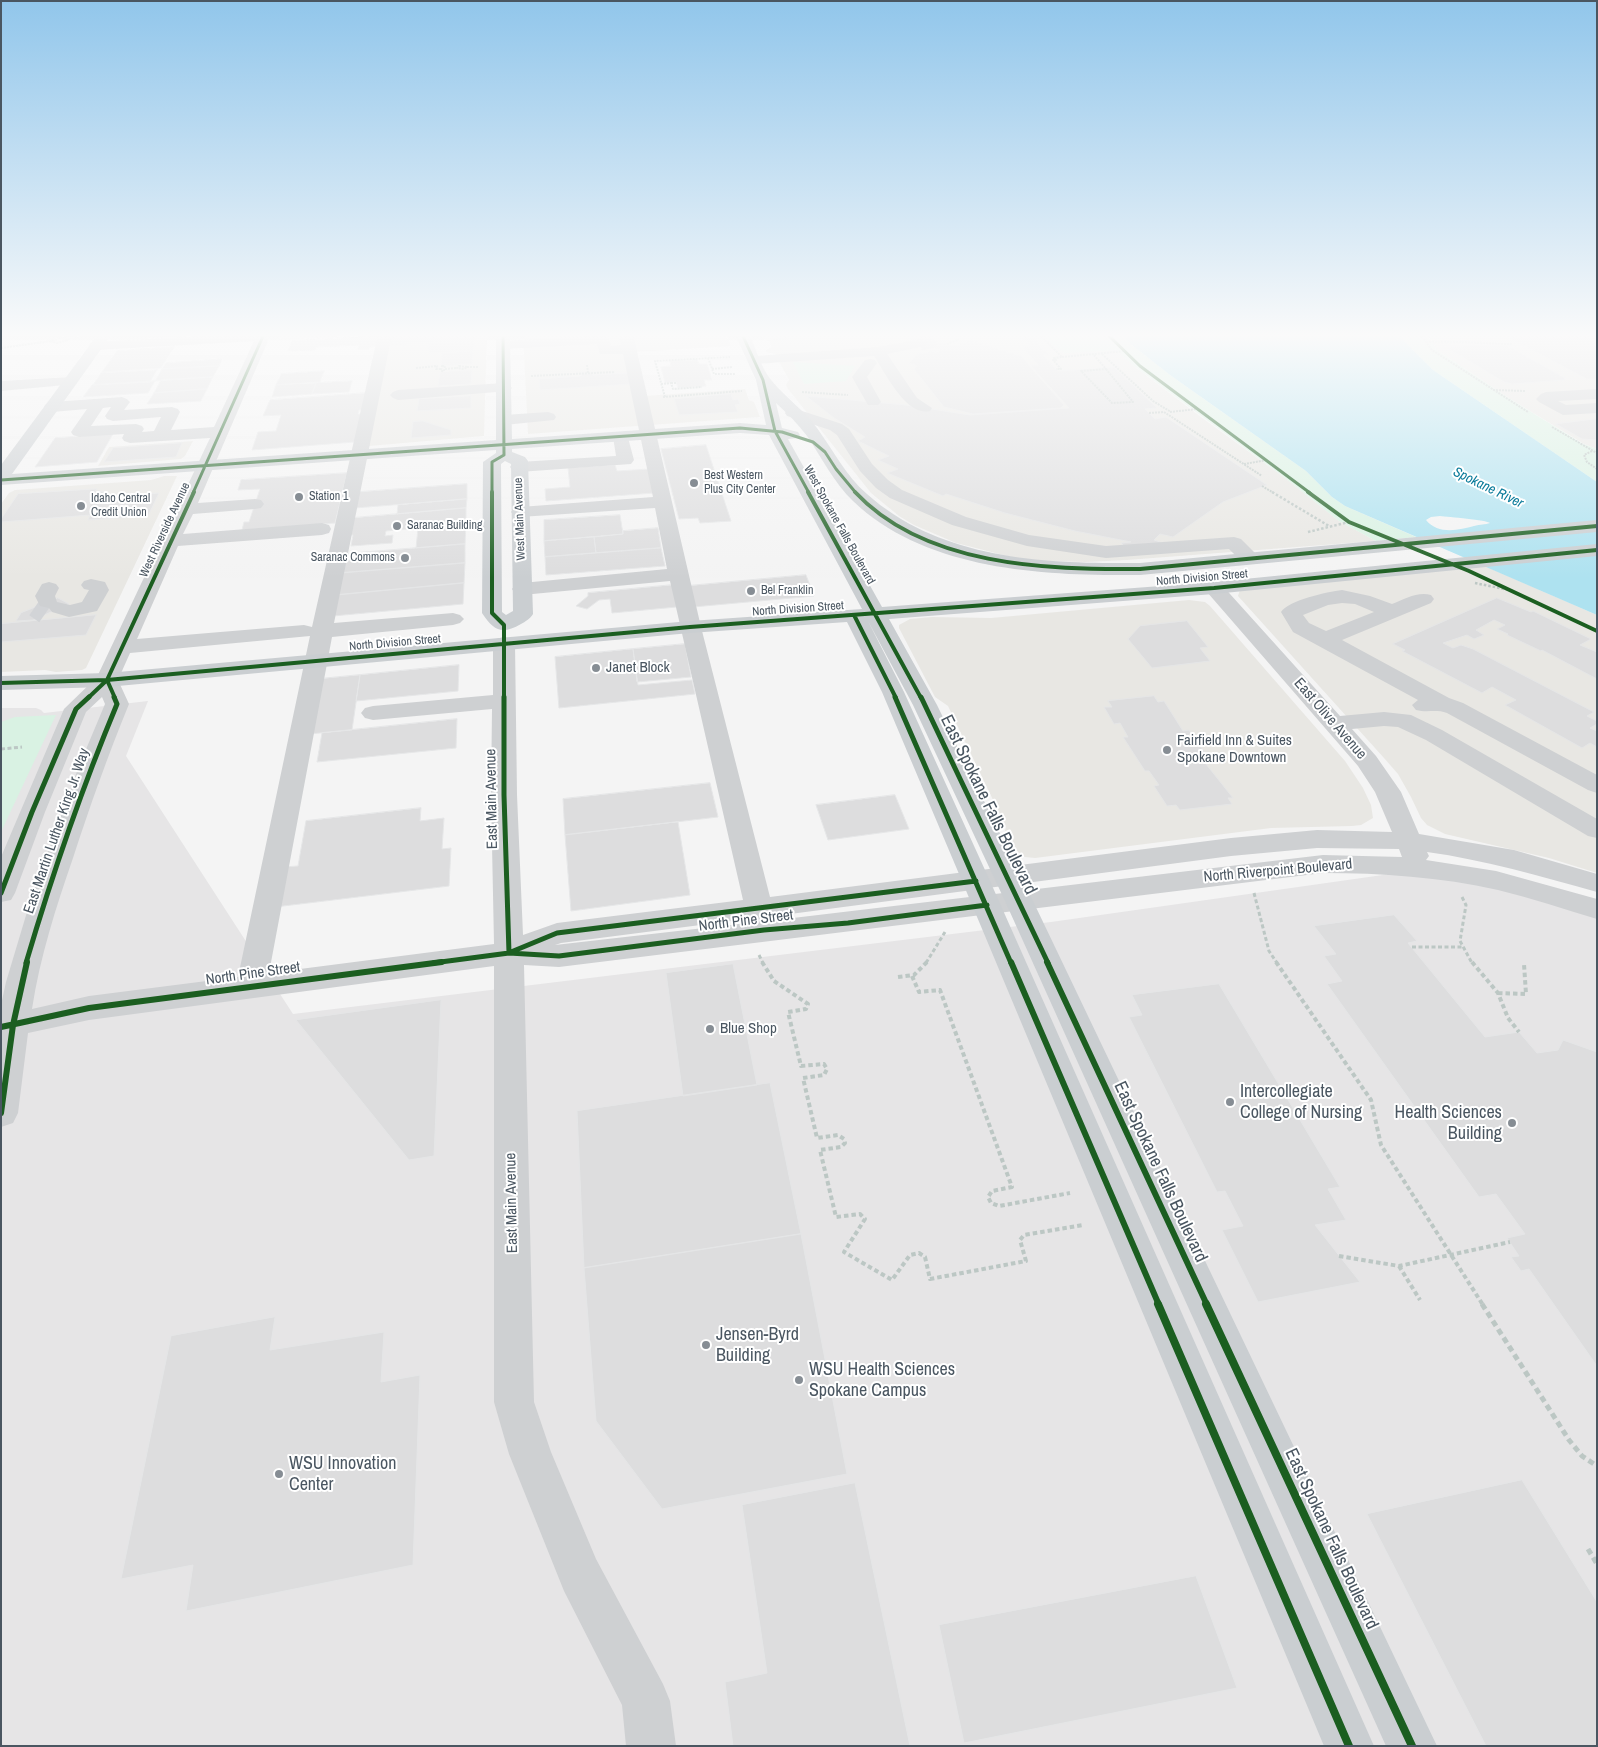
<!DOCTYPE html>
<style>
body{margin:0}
#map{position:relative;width:1598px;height:1747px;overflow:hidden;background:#f4f4f4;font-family:"Archivo Narrow",sans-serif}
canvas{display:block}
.frame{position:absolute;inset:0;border:2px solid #4a5661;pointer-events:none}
</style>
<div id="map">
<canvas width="1598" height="1747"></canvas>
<div class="frame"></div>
</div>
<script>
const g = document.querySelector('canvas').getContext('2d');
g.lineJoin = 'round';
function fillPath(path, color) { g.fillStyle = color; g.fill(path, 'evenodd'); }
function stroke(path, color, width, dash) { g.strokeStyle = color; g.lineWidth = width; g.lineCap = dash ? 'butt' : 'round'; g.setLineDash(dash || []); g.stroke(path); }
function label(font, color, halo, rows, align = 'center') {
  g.font = font + ' "Archivo Narrow",sans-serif'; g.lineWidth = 4; g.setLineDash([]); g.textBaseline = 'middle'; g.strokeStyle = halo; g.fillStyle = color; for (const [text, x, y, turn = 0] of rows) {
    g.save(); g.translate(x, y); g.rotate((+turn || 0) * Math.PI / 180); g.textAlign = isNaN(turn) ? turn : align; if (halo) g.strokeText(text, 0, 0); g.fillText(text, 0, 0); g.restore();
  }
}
const commercial = new Path2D(`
 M283,334h204l-3,102 -126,11 24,-113 -102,6z
 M523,334h202l6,12 -97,6 10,44 101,-7 4,11 5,2 6,15 -232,17z
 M761,334h340l33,32 67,51 84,61 54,43 37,20 -249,19 -41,2 -41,-1 -30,-3 -59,-15 -42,-18 -15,-9 -28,-23 -83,-104 -2,-4 3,-5 -14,-26 -9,-2v-2l6,-3 -3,-6 -5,-2z
 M1427,334h170v115l-13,-5 -77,-47 -70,-47z
 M193,441l-8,15 -4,3 -83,7 11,-19z
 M164,476h13l-91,192 -4,2 -26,2 -11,-2 -44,2v-168l8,-11 6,-3 136,-10z
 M1485,566l112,49v258l-48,-15 -104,-24 -18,-9 -6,-7 -10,-21 -13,-23 -14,-16 -146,-162 2,-6z
 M1189,600l16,2 5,4 135,155 18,27 8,17 2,13 -12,7 -9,1 -81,2 -236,30 -10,-1 -16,-6 -6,-12 3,-12 -58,-121 -13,-9 -36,-69v-3l11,-6 22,-2 59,1z`);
const education = new Path2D(`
 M148,701l-22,55 167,258 758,-92 360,-51 186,35v840h-1596v-1038h35l5,2 3,3z`);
const green = new Path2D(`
 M1047,334h74l11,11 38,30 136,96 26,26 13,9 71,31 -40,4 -37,-20 -54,-43 -151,-112 -17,-16 -53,3 -16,-13z
 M1397,334h30l10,16 70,47 76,47 14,5v33l-164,-112z
 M793,362l62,4 -9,15 -42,3z
 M56,715l-55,117v-110l14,-5z`);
const water = new Path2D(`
 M1121,334h276l36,36 164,112v133l-252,-109 -13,-9 -26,-26 -136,-96 -38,-30zM1440,516c8,1 47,4 50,7 -5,2 -10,1 -16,3 -15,4 -36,9 -48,-6l5,-3z`);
const building = new Path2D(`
 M424,334h51l-1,7 -67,2v2l-21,1 3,-10z
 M537,334h48l-48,3z
 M1018,334h11l20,21h-6l15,16 56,-4 43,41 -12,1 10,10 11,-2 101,68 -44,17 -50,35 -13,-3 -6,6 9,3 -38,4 -4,-4 10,-1 -56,-11 -70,-18 -59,-19 -3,2 -56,-23 11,-4 -20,-9 11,-4 -31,-15 7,-4 -31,-19 -28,-22 100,9 64,10 99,-7 -39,-43h8l-16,-18 8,-1z
 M1503,334h78l16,8v37h-10z
 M920,335l31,11 9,-1 -2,-1 13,-4 50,16 43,49 -3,3 -88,6 -29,-7 -30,-38 3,-3 -8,-3 8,-9 10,-1 2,-2 9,1 2,-2 -31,-11z
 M380,336l-3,10 -7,1 -1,2h-11l1,-4 -43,2 -1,3 -27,1 4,-10z
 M474,341l-1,10 -45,2 1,-10z
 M1499,344l9,2 57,32 -1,2 -52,4 -8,-2 -55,-33 1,-2z
 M174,347l-13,21 -59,4 15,-21z
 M473,351l-1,13 -31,2 1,-13z
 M222,359l-3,7 -57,3 4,-6z
 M697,360l2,4h8l5,16h-8l2,6 -28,2 -2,-6 -11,1 -4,-16 10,-1 -1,-5z
 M219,366l-6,11 -58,4 7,-12z
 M157,370l-7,12 -57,3 8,-12z
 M472,370l-1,14 -33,2 2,-14z
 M324,371l-4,11 -44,3 5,-11z
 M592,373l1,2 35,-2 3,11 -91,6 -1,-11 42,-3v-2z
 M213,377l-6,12 -53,4 7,-13z
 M155,381l-7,12 -65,4 9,-12z
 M352,381l-3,11 -37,2 4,-11z
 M316,383l-4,11 -40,3 4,-12z
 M207,389l-6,12 -54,3 7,-11z
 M366,393l-4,17h-3l-1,4h3l-6,28 -103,8 6,-18 18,-1 5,-16 -18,1 7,-16z
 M731,394l2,6 5,-1 2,5 -5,1 3,7 -59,3 -5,-16z
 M471,396v12l-54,3 2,-12z
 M1597,419v21l-15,-1 -26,-15z
 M423,421l28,9v5l-40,3 2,-16z
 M113,434l-16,28 -62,5 20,-29z
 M182,443l-6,14 -72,5 9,-14z
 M706,445l25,76 -31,2 -2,-5 -19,1 -18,-70z
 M615,465l2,6 32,-2 5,24 -108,8 -1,-12 25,-2 -2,-19z
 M347,473l-12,50 -93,7 2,-8h5l11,-33 -22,1 3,-10z
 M467,484v15l-112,9 4,-16z
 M97,489l-2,2 12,1 3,5 49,-4 -11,23 -60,4 2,-5 -89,7v-3l17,-25z
 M467,499l-1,9 -69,6 1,-9z
 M466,508v16l-80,7 -1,5 8,-1 -1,8 -41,3 2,-11h-3l3,-17z
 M620,515l3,19 -79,7v-21z
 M466,524l-1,20 -49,4 2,-20z
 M658,528l3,20 -65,5 -2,-16 29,-3v-3z
 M594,537l2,16 -51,4 -1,-16z
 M465,544v19l-124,10 4,-19z
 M661,548l4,18 -119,9 -1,-18z
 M465,563l-1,20 -127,12 4,-22z
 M806,575l8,21 -121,11 -5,-21z
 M464,583l-1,21 -130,12 4,-21z
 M673,585l4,22 -65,6 -2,-14 -11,1 -12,9 -11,-3 12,-10v-3z
 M58,598l11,6 -36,16 -17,1 5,-8z
 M1497,598l34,14 2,-1 58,28 -11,6 17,7v27l-55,-29 -1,1 -34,-16 1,-1 -11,-5 8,-4 -11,-5 -18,10 8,5 -10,4 -7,-4 -24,8 10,5 8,-3 12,4 121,63 -7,4 10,5v3l-7,4 7,3v16l-7,-4 -8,5 -77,-43 11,-5 -24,-13 -10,6 -80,-42 3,-1 -12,-6z
 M96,615l-10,20 -85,7v-18z
 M1187,621l21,26 -8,1 10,13 -58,7 -24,-29 12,-13z
 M685,644l6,33 -54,5 -4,-33z
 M633,649l5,36 54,-5 3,14 -136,14 -4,-51z
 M459,665l-1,26 -102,10 4,-26z
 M360,675l-8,55 -43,4 10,-55z
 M1154,696l4,6 6,-1 19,30 6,-1 23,33 -6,1 27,34h-5l4,6 -52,6 -4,-5 -9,1 -13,-20 5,-1 -10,-14h-4l-22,-34h5l-8,-14 -6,1 -10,-17h8l-4,-6z
 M457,719l-1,29 -139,14 5,-29z
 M710,783l8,34 -153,18 -2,-36z
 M895,795l14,34 -81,11 -12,-35z
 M421,808l-1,13 24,-3 -2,31 9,-1 -2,38 -174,21 8,-40 15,-1 8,-45z
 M678,822l12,73 -119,16 -6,-76z
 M1394,915l23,26 -9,2 77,94 34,-5 18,21 21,-3 5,-10 34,12v314l-68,-97 -8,2 -10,-14 8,-1 -12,-18 18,-4 -29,-40 -17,3 -152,-213 15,-3 -18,-25 12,-2 -22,-28z
 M733,964l24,121 -74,11 -17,-123z
 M1219,984l121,203 -12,2 18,31 -31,5 45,57 -102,20 -36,-72 21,-4 -18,-35 -8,1 -88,-175 13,-2 -10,-20z
 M441,1000l-7,156 -25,4 -113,-140z
 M770,1083l31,151 -217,34 -7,-157z
 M801,1234l46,240 -185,35 -66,-88 -12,-153z
 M275,1317l-5,33 114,-18 -3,50 39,-7 -7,190 -227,46 7,-46 -72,14 50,-243z
 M1522,1480l75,122v144h-111l-119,-232z
 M855,1483l55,263h-177l-8,-64 42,-9 -25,-168z
 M1196,1576l41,112 -273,55 -25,-118z`);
const minorTunnelFar1 = new Path2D(`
 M920,343l14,-4`);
const minorTunnel = new Path2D(`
 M35,607l10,7`);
const pathFar4 = new Path2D(`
 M1039,334l23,23 -8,1 2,2h-3l8,9h-5
 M1420,334l12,16 96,62
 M64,337l4,3 -11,3 -6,-2z
 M68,339l12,-2
 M773,339l15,-1
 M1426,342c29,-2 57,2 86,2
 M947,344l11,-4v-6
 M1,348l50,-7
 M1102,354l51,47 18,11
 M1094,355l12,14
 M1062,357l63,-6
 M708,358l6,16h21
 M587,365l1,8
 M442,366h3l-1,5h-3z
 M459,366l8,1 -3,2 -7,-1z
 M467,367h12
 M416,368l21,-2 -1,3h6
 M445,369l11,-1
 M712,369l20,-2
 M1106,369l27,33 -21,1 -31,-32z
 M531,376l84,-4
 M671,383h5
 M661,384l10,-1 2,6 29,-2
 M1493,390l33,1
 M802,392l46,3
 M663,397l79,-6
 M665,397l-10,-36 75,-4
 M1164,412l98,64
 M1170,412l27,-3
 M1149,413l15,-1
 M1552,427l45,26
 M1592,451l-8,4 3,7 10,7
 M1244,464l23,-4
 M1262,486l12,7`);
const pathFar3 = new Path2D(`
 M1272,492l57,34
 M1308,532l41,-10
 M1475,583l39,8`);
const pathFar2 = new Path2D(`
 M1,749l21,-2
 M1254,893l15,58 8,12
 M1462,897l4,8 -6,36 12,22
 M1412,947h51
 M759,955l4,8
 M926,963l19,-31`);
const pathFar1 = new Path2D(`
 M762,962l12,19 34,23 -2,5 -18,3 13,54 23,-2 3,5 -3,6 -21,3 14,60 21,-3 6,4 1,4 -4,4 -21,3 16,67 24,-3 5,5 -21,33 48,28 18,-25 9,-2 6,4 5,22 96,-18 -6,-21 4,-5 59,-10
 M1276,962l95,138 10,45 102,160
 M1472,962l26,31 10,25 11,14
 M912,976l7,16 21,-2 72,197 -20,4 -4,6 3,6 8,3 71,-13
 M898,977l16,-2 13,-13
 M1498,993l28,1 -2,-30
 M1339,1256l60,10 111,-24
 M1399,1266l21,34`);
const path = new Path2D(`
 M1482,1304l87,136 13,16 15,10
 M1588,1549l9,15`);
const minor = new Path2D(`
 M231,334h40l-73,169 57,-4 6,1 3,4 -3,4 -6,1 -62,5 -10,20 139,-11 7,2 2,4 -2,4 -7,2 -144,11 -41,93 167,-14 8,2 66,-293h14l-58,289 119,-10 7,2 4,4 -4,4 -7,2 -121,12 -63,336 225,-29 -3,-149 1,-86 -119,11 -8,-2 -4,-5 4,-5 8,-2 120,-11v-51l3,-5 8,-2 8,2 3,5 2,151 6,140 34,-12 186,-23 -73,-319 -148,14 -7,-2 -3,-4 3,-4 7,-2 145,-14 -12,-61 -135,9 -6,-1 -3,-4 3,-4 6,-1 133,-10 -30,-143h-23l-3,-10 -94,5 -5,-1 -2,-3 2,-3 5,-1 100,-6 5,1 3,10 10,-1 -2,-11h14l68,293 69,270 461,-59 86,-8 75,2 -17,-40 -17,-26 -151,-174 -3,-4 3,-4 7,-2 7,2 119,132 44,-4 27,3 31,15 155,89v19l-9,-2 -162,-96 -28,-13 -14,-1 -32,3 24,27 25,36 18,42 95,16 83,24v18c-57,-16 -112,-32 -170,-40l2,4 -3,4 70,11 101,28v20c-33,-10 -66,-21 -99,-29 -58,-13 -116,-17 -175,-17l-764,94 -35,-2 10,437 17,50 45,107 67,125 7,17 6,45h-50l-4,-41 -58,-114 -55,-137 -15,-52v-436l-405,54 -61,13 -10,80 -5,10 -12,4v-122l5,-23 24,-80 49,-136 26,-62 -3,-7 -16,15 -41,100 -30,81 -4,7 -10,2v-45l63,-148 33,-32 113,-239 -80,5 -6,-2 -2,-3 2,-4 -45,3 -6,-2 -2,-3 16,-23 -35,3 -6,-2 -2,-3 2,-3 6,-2 70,-5 5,2 3,3 -6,8 48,-3 6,2 2,3 -9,18 43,-3 40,-86 -158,9 -5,-1 -2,-3 2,-3 5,-1zM111,407l-6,9 2,3 6,2 48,-4 -7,14 -12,1 2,-3 -2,-3 -6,-2 -45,2 12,-18zM310,636l-72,341 -149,19 -57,13c8,-52 24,-102 41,-151 17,-52 35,-103 56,-154l-11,-24 12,-27zM1317,848l82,1 3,8 -79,-2 -547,65 -1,-4 456,-60zM747,919l1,4 -193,22 6,-2z
 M920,339l5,1 2,3 -2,3 -38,8 30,44 15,10 -2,3c-24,6 -45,-39 -56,-55l-119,8 -5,-1 -2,-3 2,-3 5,-1 123,-9z
 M870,359l5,1 2,3 -10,14 14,25 -3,3h-10l-16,-28 13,-17z
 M71,377l5,1 2,3 -2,3 -75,7v-10z
 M504,383l5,2 3,3 -3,3 -111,9 -5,-2 -3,-3 3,-3 5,-2z
 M1597,389v10l-39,2 8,4 31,-2v10l-34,2 -24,-13 -3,-3 5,-5 5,-2z
 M793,408l49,16 7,5 23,35 16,16 14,10 64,27 63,18 77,11 128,-9 7,2 19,19 -3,4c-13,3 -19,-4 -28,-13l-123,9 -79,-12 -75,-21 -62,-27 -14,-10 -16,-17 -23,-36 -7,-5 -43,-14 -2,-3 2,-3z
 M548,412l6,2 2,3 -2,3 -50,5 -6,-2 -2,-3 2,-3 6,-2z
 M621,432l6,2 7,26 -3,4 -112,8 -6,-1 -3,-4 3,-4 6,-1 97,-6 -3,-19 2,-3z
 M91,579l14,3 4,8 -12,21 -28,6 -17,-5 -3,-4 -9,-2 -5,-10 7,-12 7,-2 7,2 3,4 -4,8 2,6 13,3 12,-3 7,-12 -5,-1 -3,-4 3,-4z
 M1342,590l28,6 22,8c13,-5 26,-13 39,-9l3,4 -3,4 -89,37 107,58 14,5 134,72v18l-9,-3 -141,-77c-11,-4 -20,0 -31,-3l-4,-5 6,-5 -125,-68 -12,-20c8,-12 46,-20 61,-22zM1342,603l13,1 19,8 -48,19 -17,-8 -6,-8 25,-10z`);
const major = new Path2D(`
 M98,334h14l-100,140 484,-34v-106h14l2,105 228,-16 26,2 -10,-45 -21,-46h14c7,14 12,35 23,47 14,17 32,29 45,47 16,22 29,48 50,66 74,66 179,70 273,69l457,-43v12l-457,43c-95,1 -214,-4 -287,-74 -19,-18 -31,-43 -46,-65 -9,-12 -20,-23 -31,-33l6,25 16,4 2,3 -2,3 -10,1 94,168 332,-25 383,-38v12l-383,38 -325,25 48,86 96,196 404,845h-51l-381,-845 -92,-196 -45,-84 36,71 86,189 384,865h-50l-362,-865 -80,-189 -35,-70 -157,11 -583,54 -106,3v-14l106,-3 583,-52 172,-12 -93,-174 -29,-2 -228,16v3l13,5 3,4 5,153c-3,5 -7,7 -12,10 -19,11 -27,7 -39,-11l1,-151 13,-9v-3l-495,35v-20zM505,461l6,3 2,147 -7,4 -4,-3 -1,-148z`);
const cyclewayFar4 = new Path2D(`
 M742,334l21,46 12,51 34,62
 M1107,334l33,32 170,127
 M1,480l739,-52 42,4 31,10 12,10 11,17 20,24
 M193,493l71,-159
 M492,493v-31l12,-7 -1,-121`);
const cyclewayFar3 = new Path2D(`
 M492,492v121l12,12v73
 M808,492l113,206
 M855,492c69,74 191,78 285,77l457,-43
 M1308,492l41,30 120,49 128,60
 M854,615l42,83
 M107,680l8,18
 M1,683l106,-3 583,-53 524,-39 383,-38
 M88,698l19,-18 87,-188`);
const cyclewayFar2 = new Path2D(`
 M504,697v98l5,158
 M895,697l116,266
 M921,697l127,266
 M1,893l31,-81 44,-103 13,-12
 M511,952l46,-19 419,-52
 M26,963c26,-88 56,-175 91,-259l-3,-7
 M433,963l76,-10 50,3 205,-26 84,-7 139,-18`);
const cyclewayFar1 = new Path2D(`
 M1011,962l148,343
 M1047,962l160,343
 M1,1027l88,-19 353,-46
 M1,1113l12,-88 14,-63`);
const cycleway = new Path2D(`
 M1158,1304l191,442
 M1206,1304l206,442`);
const markers = [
 [694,483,5,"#868d94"],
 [299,497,5,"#868d94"],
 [81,506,5,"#868d94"],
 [397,526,5,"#868d94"],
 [405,558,5,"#868d94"],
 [751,591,5,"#868d94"],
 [596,668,5,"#868d94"],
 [1167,750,5,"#868d94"],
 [710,1029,5,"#868d94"],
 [1230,1102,5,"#868d94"],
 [1512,1123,5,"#868d94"],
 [706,1345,5,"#868d94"],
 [799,1380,5,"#868d94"],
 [279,1474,5,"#868d94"]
];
const farPoinames = [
 ["Best Western",704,476],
 ["Plus City Center",704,490],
 ["Station 1",309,497],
 ["Idaho Central",91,499],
 ["Credit Union",91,513],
 ["Saranac Building",407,526],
 ["Saranac Commons",395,558,"right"],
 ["Bel Franklin",761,591]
];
const farStreetnames = [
 ["West Main Avenue",520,519,-92],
 ["West Spokane Falls Boulevard",839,525,61],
 ["West Riverside Avenue",165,530,-65],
 ["North Division Street",1202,578,-5],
 ["North Division Street",798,609,-4],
 ["North Division Street",395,643,-5]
];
const farWaternames = [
 ["Spokane River",1488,488,26]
];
const poiNames = [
 ["Janet Block",606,668],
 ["Fairfield Inn & Suites",1177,741],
 ["Spokane Downtown",1177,758],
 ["Blue Shop",720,1029]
];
const streetNames = [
 ["East Olive Avenue",1330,719,49],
 ["East Main Avenue",492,799,-91],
 ["East Martin Luther King Jr. Way",57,831,-71],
 ["North Riverpoint Boulevard",1278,871,-5],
 ["North Pine Street",746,921,-7],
 ["North Pine Street",253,974,-8],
 ["East Main Avenue",512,1203,-91]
];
const nearStreetnames = [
 ["East Spokane Falls Boulevard",988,805,64],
 ["East Spokane Falls Boulevard",1160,1172,65],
 ["East Spokane Falls Boulevard",1331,1539,65]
];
const nearPoinames = [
 ["Intercollegiate",1240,1092],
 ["College of Nursing",1240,1113],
 ["Health Sciences",1502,1113,"right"],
 ["Building",1502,1134,"right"],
 ["Jensen-Byrd",716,1335],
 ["Building",716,1356],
 ["WSU Health Sciences",809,1370],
 ["Spokane Campus",809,1391],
 ["WSU Innovation",289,1464],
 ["Center",289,1485]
];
fillPath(commercial, '#e8e7e3');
fillPath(education, '#e6e5e6');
fillPath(green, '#d9f2e3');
fillPath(water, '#aee2f0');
fillPath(building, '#ddddde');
stroke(building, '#e5e6e7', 1);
stroke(minorTunnelFar1, '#d2d4d7', 16, [16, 8]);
stroke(minorTunnel, '#d2d4d7', 20, [20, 10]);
stroke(pathFar4, '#bcc7c4', 2, [2, 1]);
stroke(pathFar3, '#bcc7c4', 2.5, [2.5, 2]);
stroke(pathFar2, '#bcc7c4', 3, [4, 2.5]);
stroke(pathFar1, '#bcc7c4', 4, [4.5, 3]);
stroke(path, '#bcc7c4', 5, [6, 4]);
fillPath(minor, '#ced0d2');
fillPath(major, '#caced1');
stroke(cyclewayFar4, '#1b5e20', 3);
stroke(cyclewayFar3, '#1b5e20', 4);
stroke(cyclewayFar2, '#1b5e20', 5);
stroke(cyclewayFar1, '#1b5e20', 6);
stroke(cycleway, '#1b5e20', 8);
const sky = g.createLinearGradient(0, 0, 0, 578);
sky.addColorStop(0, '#91c6eb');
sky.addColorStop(0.58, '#fafafa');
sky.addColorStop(1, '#fafafa00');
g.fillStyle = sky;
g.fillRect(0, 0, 1598, 578);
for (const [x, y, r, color] of markers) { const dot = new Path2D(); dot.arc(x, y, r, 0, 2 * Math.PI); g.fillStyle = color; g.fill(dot); stroke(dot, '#fff', 2); }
label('12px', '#4a5661', '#fff', farPoinames, 'left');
label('12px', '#4a5661', '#fff', farStreetnames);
label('italic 14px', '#0c7c9b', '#fff', farWaternames);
label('15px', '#4a5661', '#fff', poiNames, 'left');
label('15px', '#4a5661', '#fff', streetNames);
label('18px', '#4a5661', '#fff', nearStreetnames);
label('18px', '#4a5661', '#fff', nearPoinames, 'left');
</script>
